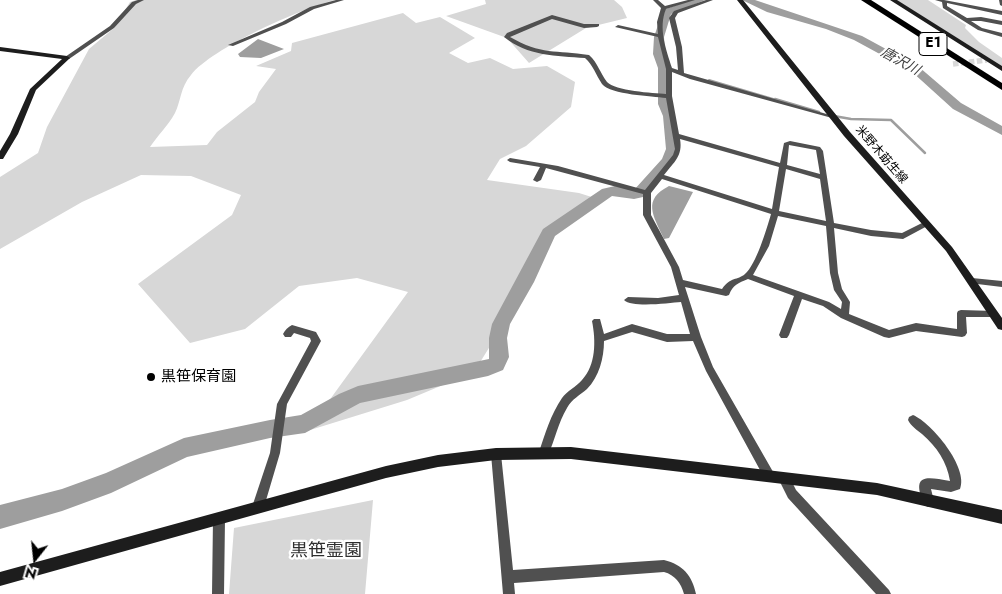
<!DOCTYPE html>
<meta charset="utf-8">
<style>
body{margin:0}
#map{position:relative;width:1002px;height:594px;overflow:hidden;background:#fff;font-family:Jost,sans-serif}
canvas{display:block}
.north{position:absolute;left:10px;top:534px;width:50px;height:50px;-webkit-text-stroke:4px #fff;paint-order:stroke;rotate:196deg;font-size:14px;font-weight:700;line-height:20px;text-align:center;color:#000}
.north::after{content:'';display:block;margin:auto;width:18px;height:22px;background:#000;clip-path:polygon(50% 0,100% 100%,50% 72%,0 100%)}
</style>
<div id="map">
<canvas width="1002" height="594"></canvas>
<div class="north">N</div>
</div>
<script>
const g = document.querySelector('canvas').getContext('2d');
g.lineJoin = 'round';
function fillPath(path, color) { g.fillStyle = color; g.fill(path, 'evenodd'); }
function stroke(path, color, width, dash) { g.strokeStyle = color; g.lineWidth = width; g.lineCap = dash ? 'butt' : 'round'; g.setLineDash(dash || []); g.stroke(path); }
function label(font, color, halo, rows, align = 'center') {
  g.font = font + ' Jost,"Noto Sans JP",sans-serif'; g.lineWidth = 4.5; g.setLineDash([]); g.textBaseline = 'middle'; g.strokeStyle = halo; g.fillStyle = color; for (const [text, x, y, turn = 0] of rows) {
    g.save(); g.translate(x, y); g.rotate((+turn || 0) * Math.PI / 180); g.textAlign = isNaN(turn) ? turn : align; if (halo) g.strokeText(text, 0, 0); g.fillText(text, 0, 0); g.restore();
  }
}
const green = new Path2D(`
 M136,0h199c-35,9 -123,48 -144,75 -11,13 -10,26 -16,38 -7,13 -18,23 -25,34l57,-2 10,-13 38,-30 4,-10 17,-23 -20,-3 35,-15 1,-8 111,-30 13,10 24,-6 35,21 -26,15 19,10 22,-5 23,11 34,-3 28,16 -4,25 -45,39 -26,13 -13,21 92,13 19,6 -49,30 -23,52 -21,41 -31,50 -67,28 -100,31 101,-139 -51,-14 -58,8 -54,43 -55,14 -52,-59 94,-69 9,-20 -50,-19 -50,-1 -59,27 -82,47v-72l38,-24 9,-26 42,-78 25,-21 16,-26z
 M485,0h129l8,7 5,11 -41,10 -57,35 -22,-25 -61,-22 40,-12z
 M896,0h32l38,25 -1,3 14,14 23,16v8z
 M373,500l-8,94h-136l5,-66z`);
const water = new Path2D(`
 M258,39l26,10 -23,9 -21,-1 -2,-3z
 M669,186l24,6 -24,46 -5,1c-11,-24 -22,-39 5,-53z`);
const streamFar1 = new Path2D(`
 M661,63l7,3
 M709,80l71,21`);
const stream = new Path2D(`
 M775,99l44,13
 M834,116l17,3 40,1 34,33`);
const river = new Path2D(`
 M691,0h14l-34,14 -7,23 1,17 5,14v36l5,12 5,33 -7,14 -30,34 -9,2 -22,-3 -57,40 -21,46 -24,42 -3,14 2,19 -6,13 -15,6 -128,27 -55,30 -35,5 -83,19 -76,36 -49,18 -62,18v-24l62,-16 44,-16 78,-35 86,-18 31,-5 38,-21 19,-8 131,-27v-21l3,-14 51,-95 59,-40 13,-3 19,4 28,-31 4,-10 -3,-33 -5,-12v-36l-5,-14 1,-17 9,-27z
 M742,0h13l107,36 57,31 42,36 41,23v9l-49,-26 -42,-38 -57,-31 -28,-11 -59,-17z`);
const streetTunnel = new Path2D(`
 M953,64l34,-4`);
const street = new Path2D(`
 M138,0h6l-8,4 -22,24 -45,31h-4v-2l45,-31 22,-24z
 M336,0h8l-30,9 -28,15 -53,22 -5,-1 54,-23 28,-15z
 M653,0h5l7,6 23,-6h7l-29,9c-8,19 0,40 6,59l6,2 -2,-23 -7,-29 5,-7 32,-11h7l-35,13 -3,5 7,29 2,26 153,44 -5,1 -142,-39 -18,-7v24l7,38 101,29 4,-20 6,-2 30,6 3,4 11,72 37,7 31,3 22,-11 3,-1 4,3 -28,15 -32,-3 -37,-8 4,45 4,16 8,13 -1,12 40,16 27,-7 41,6v-16l1,-2 3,-1 33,1 3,1 1,2 -1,2 -3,1h-28l1,16 -2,3 -3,1 -46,-6 -27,7 -5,-1 -43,-19 -18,-12 -21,-7 -13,36 -2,3h-6l-2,-3 15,-39 -46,-17c-10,4 -15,6 -19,16l-3,1 -41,-9 16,50 12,30 63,110 -2,4 -4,1 -4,-1 -60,-110 -13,-30 -26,1 -35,-10 -28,9c0,17 -5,36 -17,48 -7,6 -15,10 -20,19 -9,15 -12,32 -19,47l-4,2 -4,-2 -1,-3c6,-18 12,-38 23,-54 5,-7 14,-11 20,-18 14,-15 14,-39 10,-59l2,-2h6l4,15 28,-10 35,10h23l-9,-32c-12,1 -49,6 -57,-2l4,-3 30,1 21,-3 -8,-28 -28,-52v-21l-97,-26 -5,12 -4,2 -4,-2 7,-13 -30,-5 -3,-2 3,-2 48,8 87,24 28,-35 2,-6 -9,-51c-14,-2 -55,-3 -64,-14 -6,-9 -9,-19 -17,-26 -28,-2 -58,-2 -81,-21l3,-4 45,-18 32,9h15v2l-2,1 -13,1 -32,-9 -42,18c31,18 46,13 79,18 9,8 11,18 18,27 8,9 46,11 59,12v-25l-8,-32 -43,-10 3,-2 40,9 -1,-12 4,-14zM680,139l99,28 -7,42 -108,-34c10,-13 19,-19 16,-36zM789,145l27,5 4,24 -33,-9zM786,169l34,10 6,42 -47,-10zM662,179l109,35c-4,14 -15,51 -26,60 -8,7 -14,2 -23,15l-39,-9 -4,-13 -28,-52v-22zM778,216l48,10 4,47 4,17 8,12 -1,7 -12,-7 -76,-27 16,-29z
 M935,0h9l58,11v4l-55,-12v3l20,12 14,-1 21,4v4l-21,-4h-10l11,7 20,5v4l-24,-7 -35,-22 -1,-6z
 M999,0h3v6l-2,-1z
 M972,278l30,3v6l-33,-4 -1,-2z
 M292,325l24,7 5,9 -34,63 -7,49 -16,54 -2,4 -4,2 -4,-2 -2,-4 18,-54 7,-49 34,-63 -1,-3 -16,-5 -3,4h-6l-2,-3c2,-4 5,-7 9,-9z
 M913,415c19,8 56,53 47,74l-9,3 -20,-3 3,12 -2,4 -4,2 -4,-2c-13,-32 2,-28 26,-24 -3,-19 -13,-34 -28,-47 -5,-4 -11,-8 -14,-14l1,-3z
 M496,449l4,1 1,4 12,116 151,-10c19,5 28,15 32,34h-12c-3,-11 -9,-19 -20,-22l-150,11 1,11h-12l-12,-140 1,-4z
 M784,473l4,1 8,16 93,100 2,4h-15l-88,-96 -10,-20 2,-4z
 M219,513l4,2 2,4 -1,75h-12l1,-75 2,-4z`);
const secondary = new Path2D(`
 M737,0h6l107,132 102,115 50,71v12l-4,-1 -52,-78 -102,-115z
 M890,0h7l105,66v5z
 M0,47l67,9 3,2 -34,32 -18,44 -15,25h-3v-8l10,-17 20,-45 32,-30 -62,-8z
 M571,447l306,36 125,27v14l-125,-29 -306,-36 -75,1 -58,7 -52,11 -386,108v-14l386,-106 52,-11 58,-7z`);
const highway = new Path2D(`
 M861,0h10l131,83v7z`);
const markers = [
 [151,377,5,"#000"]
];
const farStreetnames = [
 ["米野木莇生線",881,155,49]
];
const shields = [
 [933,44,28]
];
const shieldNames = [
 ["E1",933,44]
];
const farWaternames = [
 ["唐沢川",900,62,29]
];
const poiNames = [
 ["黒笹保育園",161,377]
];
const nearParknames = [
 ["黒笹霊園",326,552]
];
fillPath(green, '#d7d7d7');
fillPath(water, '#9e9e9e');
stroke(streamFar1, '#9e9e9e', 2);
stroke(stream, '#9e9e9e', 2.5);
fillPath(river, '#9e9e9e');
stroke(streetTunnel, '#d9d9d9', 5.5, [5.5, 2.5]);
fillPath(street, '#505050');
fillPath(secondary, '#1d1d1d');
fillPath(highway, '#000');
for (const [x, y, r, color] of markers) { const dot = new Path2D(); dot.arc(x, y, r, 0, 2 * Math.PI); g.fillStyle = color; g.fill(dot); stroke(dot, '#fff', 2); }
label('12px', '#000', '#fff', farStreetnames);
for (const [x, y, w] of shields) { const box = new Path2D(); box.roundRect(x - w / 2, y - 11.5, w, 23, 4); g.fillStyle = '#fff'; g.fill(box); stroke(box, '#000', 1); }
label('bold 14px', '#000', null, shieldNames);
label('italic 14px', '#3f3f3f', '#fff', farWaternames);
label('15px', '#000', '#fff', poiNames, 'left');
label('18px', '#2e2e2e', '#fff', nearParknames);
</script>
